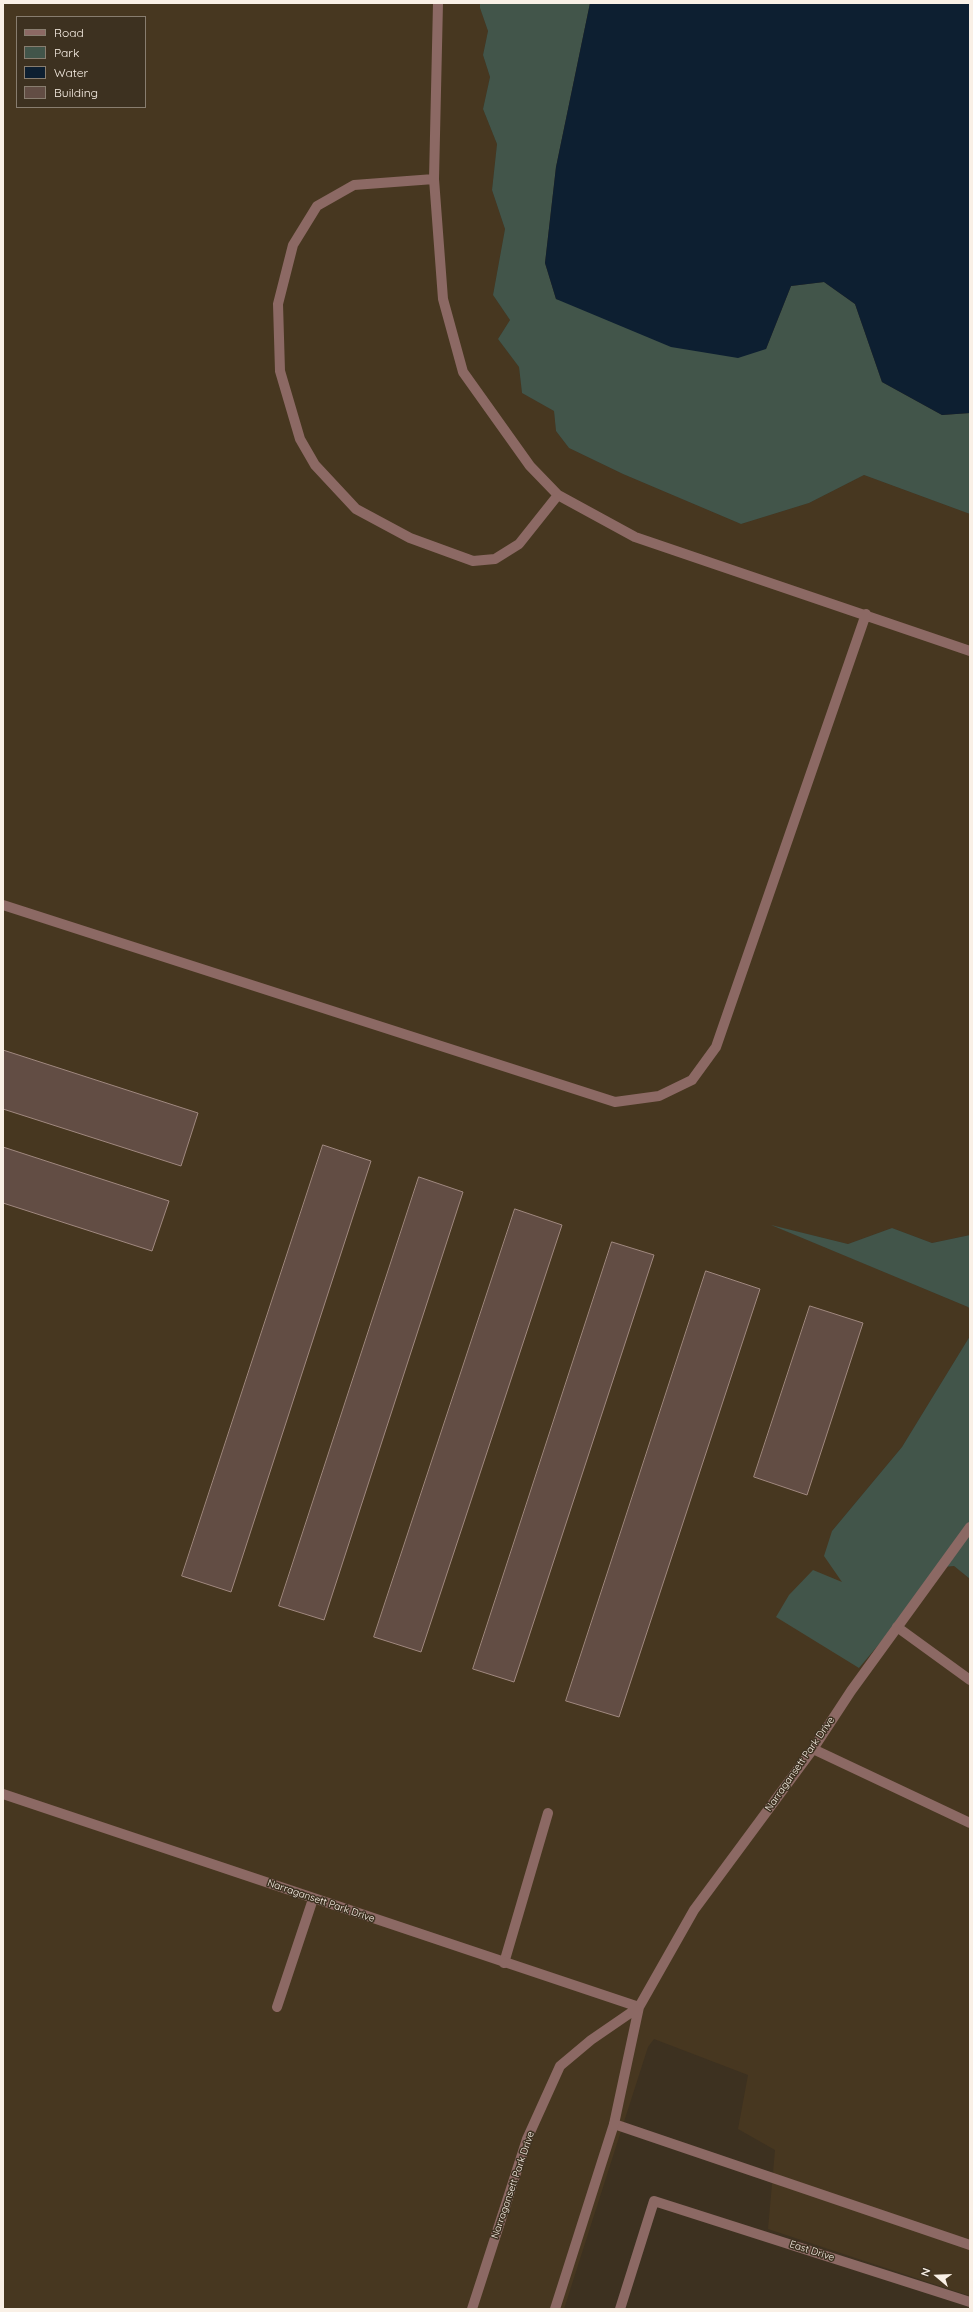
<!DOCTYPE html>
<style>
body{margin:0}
#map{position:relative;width:973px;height:2312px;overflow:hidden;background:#3d3120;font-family:Quicksand,sans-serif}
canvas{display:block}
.frame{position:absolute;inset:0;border:4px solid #f9f0e6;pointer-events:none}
.legend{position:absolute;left:16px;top:16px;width:130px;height:92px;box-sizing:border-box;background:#3d3120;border:1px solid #887d6f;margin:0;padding:5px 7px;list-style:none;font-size:12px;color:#f9f0e6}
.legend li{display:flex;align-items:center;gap:8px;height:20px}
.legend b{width:20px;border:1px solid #887d6f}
.north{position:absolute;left:917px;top:2256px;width:40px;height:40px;-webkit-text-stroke:3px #3d3120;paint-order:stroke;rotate:289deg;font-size:11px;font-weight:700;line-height:16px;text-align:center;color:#f9f0e6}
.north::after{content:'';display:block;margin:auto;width:14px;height:18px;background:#f9f0e6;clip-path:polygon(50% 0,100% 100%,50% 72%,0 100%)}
</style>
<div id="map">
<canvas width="973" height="2312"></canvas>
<div class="frame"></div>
<ul class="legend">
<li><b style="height:5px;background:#8c6964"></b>Road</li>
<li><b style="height:11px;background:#42554a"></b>Park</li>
<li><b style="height:11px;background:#0d1f31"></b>Water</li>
<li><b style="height:11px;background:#624d44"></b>Building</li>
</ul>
<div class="north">N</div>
</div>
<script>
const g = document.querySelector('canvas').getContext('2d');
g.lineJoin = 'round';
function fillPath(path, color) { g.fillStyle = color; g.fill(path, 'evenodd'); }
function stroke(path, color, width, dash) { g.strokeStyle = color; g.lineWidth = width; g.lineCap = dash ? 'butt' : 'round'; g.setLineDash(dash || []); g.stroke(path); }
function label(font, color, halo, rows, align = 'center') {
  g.font = font + ' Quicksand,sans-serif'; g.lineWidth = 3; g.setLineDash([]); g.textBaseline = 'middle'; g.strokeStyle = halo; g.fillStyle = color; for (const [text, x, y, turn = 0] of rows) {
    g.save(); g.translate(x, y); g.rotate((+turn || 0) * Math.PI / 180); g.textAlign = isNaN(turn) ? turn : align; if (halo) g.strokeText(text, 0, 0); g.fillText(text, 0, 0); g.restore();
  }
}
const built = new Path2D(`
 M3,3h477v5l8,23 -5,24 7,22 -7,32 14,35 -5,46 13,39 -12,66 17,25 -12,19 21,28 3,26 32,18 2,20 13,17 54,26 118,50 68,-21 55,-28 106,39v721l-38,8 -40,-15 -44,16 -74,-18 194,81 2,2v27l-68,111 -70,84 27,137 85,-101 10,-1 16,13v717l-202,-67 7,-79 -37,-21 10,-54 -94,-36 -6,8 -84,262h-561zM17,17h128v90h-128z`);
const green = new Path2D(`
 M480,3h110l-34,164 -11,96 11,36 210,50 25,-63 33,-4 31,22 27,78 60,33 28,-2v101l-106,-39 -55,28 -68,21 -118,-50 -54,-26 -13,-17 -2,-20 -32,-18 -3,-26 -21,-28 12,-19 -17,-25 12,-66 -13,-39 5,-46 -14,-35 7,-32 -7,-22 5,-24 -8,-23z
 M771,1225l77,19 44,-16 40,15 38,-8v74l-2,-2z
 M970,1336v243l-16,-13 -10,1 -85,101 -83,-51 13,-22 24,-25 29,12 -18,-26 8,-25 70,-84z`);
const water = new Path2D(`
 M590,3h380v410l-28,2 -60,-33 -27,-78 -31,-22 -33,4 -25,63 -28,9 -67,-11 -115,-48 -11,-36 11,-96z`);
const building = new Path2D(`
 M3,1050l195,63 -17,53 -178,-57z
 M323,1145l48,16 -140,431 -49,-16z
 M3,1147l166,54 -17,50 -149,-48z
 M419,1177l44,15 -139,428 -45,-14z
 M515,1209l47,16 -141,427 -47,-15z
 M612,1242l42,13 -140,427 -41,-13z
 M706,1271l54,18 -141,428 -53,-16z
 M810,1306l53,17 -56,172 -53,-18z`);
const service = new Path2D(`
 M438,3l-4,176 9,120 20,73 67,94 28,29 77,42 335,114
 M434,179l-80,6 -37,21 -24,39 -15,59 2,67 20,68 15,26 41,44 54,29 63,23 22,-2 24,-15 39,-49
 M3,905l612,197 44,-6 33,-16 24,-33 150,-433
 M897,1627l73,53
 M813,1749l157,74
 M504,1963l44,-150
 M277,2007l36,-108
 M614,2124l356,121`);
const minor = new Path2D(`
 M620,2309l34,-108 316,101`);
const tertiary = new Path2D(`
 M3,1794l636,213
 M472,2309l55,-170 33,-73 31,-26 48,-33
 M555,2309l59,-185 25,-117 55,-97 119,-161 38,-58 119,-164`);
const streetNames = [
 ["Narragansett Park Drive",800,1764,-55],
 ["Narragansett Park Drive",321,1901,19],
 ["Narragansett Park Drive",513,2185,-71],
 ["East Drive",812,2251,18]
];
fillPath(built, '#473720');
fillPath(green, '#42554a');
fillPath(water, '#0d1f31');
fillPath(building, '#624d44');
stroke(building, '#a0887f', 1);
stroke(service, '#8c6964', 10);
stroke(minor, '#8c6964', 10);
stroke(tertiary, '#8c6964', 10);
label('10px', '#f9f0e6', '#3d3120', streetNames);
</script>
